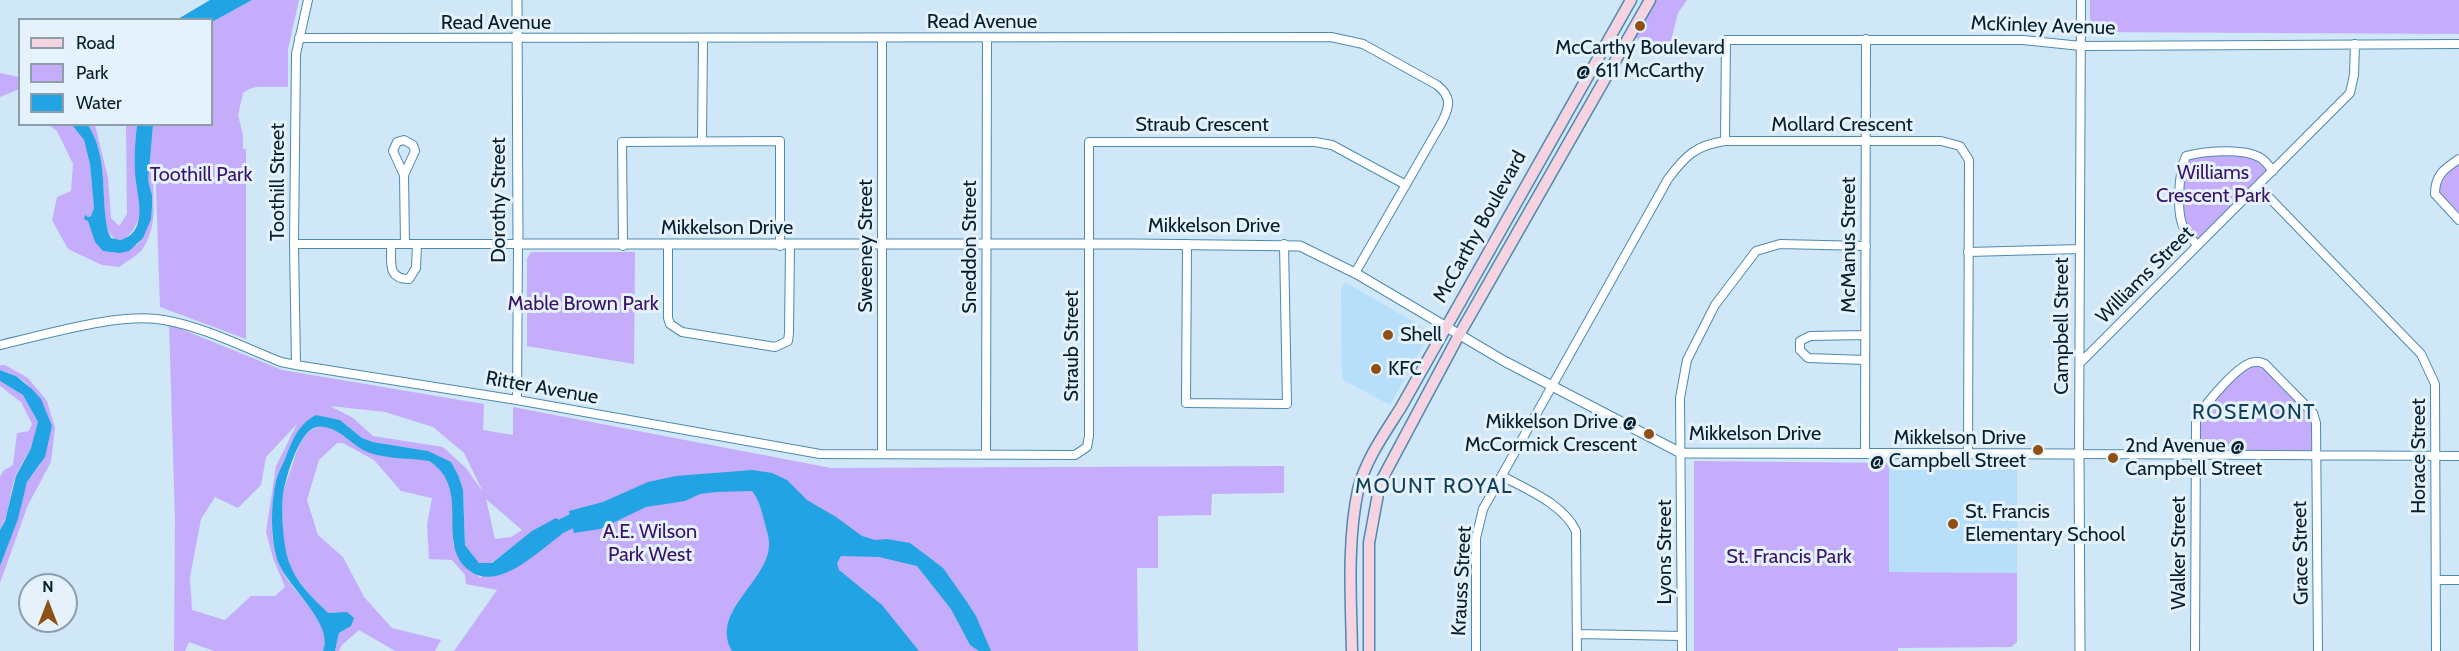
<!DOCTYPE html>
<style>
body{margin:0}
#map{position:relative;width:2459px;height:651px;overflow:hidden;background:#cfe7f7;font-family:Cabin,sans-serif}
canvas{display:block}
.legend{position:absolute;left:18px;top:18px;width:195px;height:108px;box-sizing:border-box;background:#e6f2fb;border:2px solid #8c9ea9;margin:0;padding:8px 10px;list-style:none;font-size:18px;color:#061f2e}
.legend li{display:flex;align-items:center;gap:12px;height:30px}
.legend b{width:30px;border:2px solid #8c9ea9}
.north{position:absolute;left:18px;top:573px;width:60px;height:60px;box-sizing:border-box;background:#e6f2fb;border:2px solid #8c9ea9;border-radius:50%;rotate:0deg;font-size:16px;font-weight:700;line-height:24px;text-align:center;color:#061f2e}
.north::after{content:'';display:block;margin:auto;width:21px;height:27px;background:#8f5016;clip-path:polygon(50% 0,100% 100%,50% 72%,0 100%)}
</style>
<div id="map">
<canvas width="2459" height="651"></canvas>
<ul class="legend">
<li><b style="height:8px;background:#f5d3e0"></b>Road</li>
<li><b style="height:16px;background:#c5adfc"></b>Park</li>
<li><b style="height:16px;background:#22a3e4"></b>Water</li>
</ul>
<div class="north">N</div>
</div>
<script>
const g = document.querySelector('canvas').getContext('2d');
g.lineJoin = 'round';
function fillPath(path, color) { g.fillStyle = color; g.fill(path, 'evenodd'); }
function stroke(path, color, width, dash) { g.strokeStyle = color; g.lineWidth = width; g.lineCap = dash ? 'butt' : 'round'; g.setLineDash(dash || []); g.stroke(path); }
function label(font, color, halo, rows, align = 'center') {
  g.font = font + ' Cabin,sans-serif'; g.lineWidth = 6; g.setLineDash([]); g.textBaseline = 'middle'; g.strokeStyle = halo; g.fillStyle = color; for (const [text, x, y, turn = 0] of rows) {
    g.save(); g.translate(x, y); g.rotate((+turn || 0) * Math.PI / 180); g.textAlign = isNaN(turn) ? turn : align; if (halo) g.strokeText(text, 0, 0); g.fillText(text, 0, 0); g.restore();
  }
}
const built = new Path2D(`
 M1345,282l86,50 -41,73 -48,-26 -1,-90z
 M2017,462v111l-128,-1v-109z`);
const green = new Path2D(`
 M252,0h47l-11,49v38h-32l-7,2 -6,4 -5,22 5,20v14h3v190l-86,-32 -5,-147c-6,29 6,56 -10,85 -4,9 -18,16 -26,22l-17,-2 -34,-16 -16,-29 5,-23 14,-6 2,-27 -16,-33 -8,-6h23l12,15 6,24 4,44 -3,8 -4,1 8,25 42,3c13,-17 21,-45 10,-65l6,-55 59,-1v-102z
 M1655,0h32l-9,13 -11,44 -33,-20z
 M2090,0h369v34l-369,-2z
 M0,73l19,4v12l-19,8z
 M88,125h7l13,53 3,40 8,8 8,-12 -1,-87 1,-2h10c-2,15 -3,32 -2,47 2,28 15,43 -10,67l-9,1 -8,-8c-8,-37 1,-74 -20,-107z
 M2201,152l60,5 12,14 -76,74 -14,-16 -3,-19 6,-54z
 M2459,159v61l-24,-26v-12z
 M533,252h102l-1,112 -107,-18v-87l3,-6z
 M169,324l113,46 202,34 -1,26 30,5v-28l318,61 453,-2v27l-72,1 -1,21 -53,1v52h-21l1,83h-684l43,-61 -31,-6 -1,-9 -13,-15 -23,-1 -2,-35 5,-26 -31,-7 -27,-31 -31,-17h-6l-18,17 -12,40 11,35 25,22 21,40 28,31 49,12 -6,11h-40l-36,-21 -17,15 -3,6h-4l4,-18 12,-7 -14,-14 -9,2c-16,-17 -34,-34 -41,-56 -4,-14 -6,-49 -4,-64 2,-11 7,-21 10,-31 9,-30 23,-50 54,-25l82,23c6,4 12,7 15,12 11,16 10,53 9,72l27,33 48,-43 -37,28h-12l-14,-18 -2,-55 -4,-13 -31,-26 -55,-9 -11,-4 -22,-18 -24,-5c-17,8 -25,27 -31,44 -9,26 -17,59 -11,87 1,8 5,19 9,26 11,23 52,52 40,79h-109l-25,-9 -4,9h-11l1,-132zM330,406l55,6 48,15 31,26 19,39 -17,-24 -23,-21 -70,-11 -20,-18zM297,424l-21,42 -10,66 7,26 12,29 -10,9h-24l-26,24 -33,-10 -2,-33 11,-58 14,-22 23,11 23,-23 5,-28zM486,499l36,31 -11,7 -16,2z
 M2265,364l48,49 3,42 -120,-1v-35l47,-52z
 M0,365h5l23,13 19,23 8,27 -4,34 -23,43 -28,78v-17l14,-38 13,-46 13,-17 12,-38c-13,-27 -19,-49 -52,-57z
 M0,381l23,14 15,27c0,20 -14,35 -22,53 -7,18 -6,38 -16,55v-53l3,-6 10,-6 4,-32 12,-2 3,-7 -11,-22 -21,-16z
 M1694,461l195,2v109l128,1v69l-6,5 -113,1v3h-204z`);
const water = new Path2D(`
 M210,0h42l-40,22v-2l-34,-1z
 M72,125h16c21,33 12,70 20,107l3,6 9,2c31,-8 16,-47 15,-67 -1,-16 0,-33 2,-48h16l-5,55 4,15v11l-1,13 -8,19 -14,13 -9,2 -17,-2 -8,-9 -7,-21 -4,-2 1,-4 3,2 3,-1 3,-8 -4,-44 -6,-24z
 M0,370l16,6 16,13 9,10 11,27 -7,31 -18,25 -9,37 -18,47v-36l5,-9 11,-45 15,-28 7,-26 -15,-27 -23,-14z
 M316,415l24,5 22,18 11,4 55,9 23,11 8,15 4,13 2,55 14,18h13l40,-32 24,-13 6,4 2,6 -3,7c-23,16 -62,57 -91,36 -36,-26 3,-83 -41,-110 -19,-3 -41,-2 -59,-8 -18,-6 -32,-29 -53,-26 -18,3 -31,50 -34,67 -2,16 0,53 6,68 7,21 24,36 39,51l19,-1 7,6 -3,8 -12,7 -4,18h-12c12,-28 -37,-64 -46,-92 -7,-23 -6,-55 -1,-78 2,-8 6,-15 9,-22 7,-18 13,-35 31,-44z
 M752,470l20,3 15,7 20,20 29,17 26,19 13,4 12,-1 23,4 16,12 17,13 24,34 9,14 15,35h-12l-9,-6 -19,-36 -34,-43 -38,-9 -38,-1 -4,7 2,7 43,35 37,46h-187c-22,-39 34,-68 37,-104 1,-9 -3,-18 -5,-27 -3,-12 -5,-20 -12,-29l-36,1 -16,2 -15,7 -39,6 -46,22 -26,4 -5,-22 34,-9 45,-20 28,-6z`);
const river = new Path2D(`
 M547,533l25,-12 15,-4`);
const minor = new Path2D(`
 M2081,0l-2,454 380,2
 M299,38l1032,-1 32,7 74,41c15,12 13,21 5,37l-87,151
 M702,141l1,-102
 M1725,141l1,-101h297l58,6 378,-2
 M2459,159c-15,10 -24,16 -24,35l24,26
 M404,175l11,-24 -2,-6 -9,-5 -7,2 -4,9 11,24 1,69
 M2258,186l163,168 14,30 1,267
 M294,244h224l-1,156
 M391,244c1,17 -5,35 18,35l7,-11 1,-24
 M1187,244l-1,159 101,1 -3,-160
 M2197,245c-4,-5 -9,-10 -12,-15 -10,-15 -6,-59 1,-74 18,-5 56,-8 73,1 5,2 10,9 14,14
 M623,246l-1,-104 158,-1v105
 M668,246v72l2,6 12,8 93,15 13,-6 1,-8 1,-87
 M1968,252l112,-3
 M0,345c45,-10 119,-33 164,-25 40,7 79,27 117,42l15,3 221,35 303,54 255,1 12,-8 2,-11v-294h226l17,3 74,40
 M1865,360l-57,-2 -8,-8v-9l10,-5 55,-1
 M2081,362l269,-269 4,-18 1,-31
 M296,365l-2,-121 2,-190 12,-54
 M1865,452l1,-413
 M882,453v-414
 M986,455l1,-416
 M1502,476c26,14 61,28 74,55l1,120
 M2436,580h23
 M1577,634l105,2
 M1476,651v-113l7,-29 185,-330c17,-23 28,-34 57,-38h216l19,5 9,14 -1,292
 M1682,651l-2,-253 7,-38 28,-55 41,-54 24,-7 86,2
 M2195,651l1,-232c9,-14 43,-57 59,-57 4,-1 7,1 10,2l48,49 3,10 2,228`);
const tertiary = new Path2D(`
 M517,0l1,244h618l164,2 57,28 147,87 177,92 398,1 1,197`);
const secondary = new Path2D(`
 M1352,651c-1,-52 -5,-109 6,-161 7,-29 26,-56 42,-81l231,-409
 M1369,651v-108l11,-60 79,-148 191,-335`);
const markers = [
 [1640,26,6,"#8f5016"],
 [1388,335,6,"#8f5016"],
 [1376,369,6,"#8f5016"],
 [1649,434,6,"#8f5016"],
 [2038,450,6,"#8f5016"],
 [2113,458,6,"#8f5016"],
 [1953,524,6,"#8f5016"]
];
const streetNames = [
 ["Read Avenue",982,22],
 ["Read Avenue",496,23],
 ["McKinley Avenue",2043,26,2],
 ["Straub Crescent",1202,125],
 ["Mollard Crescent",1842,125],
 ["Toothill Street",278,182,-90],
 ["Dorothy Street",499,200,-90],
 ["Mikkelson Drive",1214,226],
 ["McCarthy Boulevard",1480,227,-61],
 ["Mikkelson Drive",727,228],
 ["McManus Street",1849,245,-90],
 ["Sweeney Street",866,246,-90],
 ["Sneddon Street",970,247,-90],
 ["Williams Street",2145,275,-45],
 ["Campbell Street",2062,326,-90],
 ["Straub Street",1072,346,-90],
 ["Ritter Avenue",542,388,10],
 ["Mikkelson Drive",1755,434],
 ["Horace Street",2419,456,-90],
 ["Lyons Street",1665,552,-90],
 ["Walker Street",2179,553,-90],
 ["Grace Street",2301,553,-91],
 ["Krauss Street",1462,581,-87]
];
const poiNames = [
 ["McCarthy Boulevard",1640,48,"center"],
 ["@ 611 McCarthy",1640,71,"center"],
 ["Shell",1400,335],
 ["KFC",1388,369],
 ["Mikkelson Drive @",1637,422,"right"],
 ["McCormick Crescent",1637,445,"right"],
 ["Mikkelson Drive",2026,438,"right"],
 ["@ Campbell Street",2026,461,"right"],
 ["2nd Avenue @",2125,446],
 ["Campbell Street",2125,469],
 ["St. Francis",1965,512],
 ["Elementary School",1965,535]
];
const parkNames = [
 ["Williams",2213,173],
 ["Crescent Park",2213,196],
 ["Toothill Park",201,175],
 ["Mable Brown Park",583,304],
 ["A.E. Wilson",650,532],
 ["Park West",650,555],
 ["St. Francis Park",1789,557]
];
const neighbourhoodNames = [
 ["ROSEMONT",2254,413],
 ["MOUNT ROYAL",1434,487]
];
fillPath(built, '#b7dffa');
fillPath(green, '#c5adfc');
fillPath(water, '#22a3e4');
stroke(river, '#22a3e4', 14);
stroke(minor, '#4e8aaf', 10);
stroke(tertiary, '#4e8aaf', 11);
stroke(secondary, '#4e8aaf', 13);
stroke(minor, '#fff', 8);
stroke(tertiary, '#fff', 9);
stroke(secondary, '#f5d3e0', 10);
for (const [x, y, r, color] of markers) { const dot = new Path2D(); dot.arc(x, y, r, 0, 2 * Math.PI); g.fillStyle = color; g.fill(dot); stroke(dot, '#e6f2fb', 2); }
label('20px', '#061f2e', '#e6f2fb', streetNames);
label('20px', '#061f2e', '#e6f2fb', poiNames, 'left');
label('20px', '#391369', '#e6f2fb', parkNames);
g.letterSpacing = '1.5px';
label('21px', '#103f5a', '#e6f2fb', neighbourhoodNames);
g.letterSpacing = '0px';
</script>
